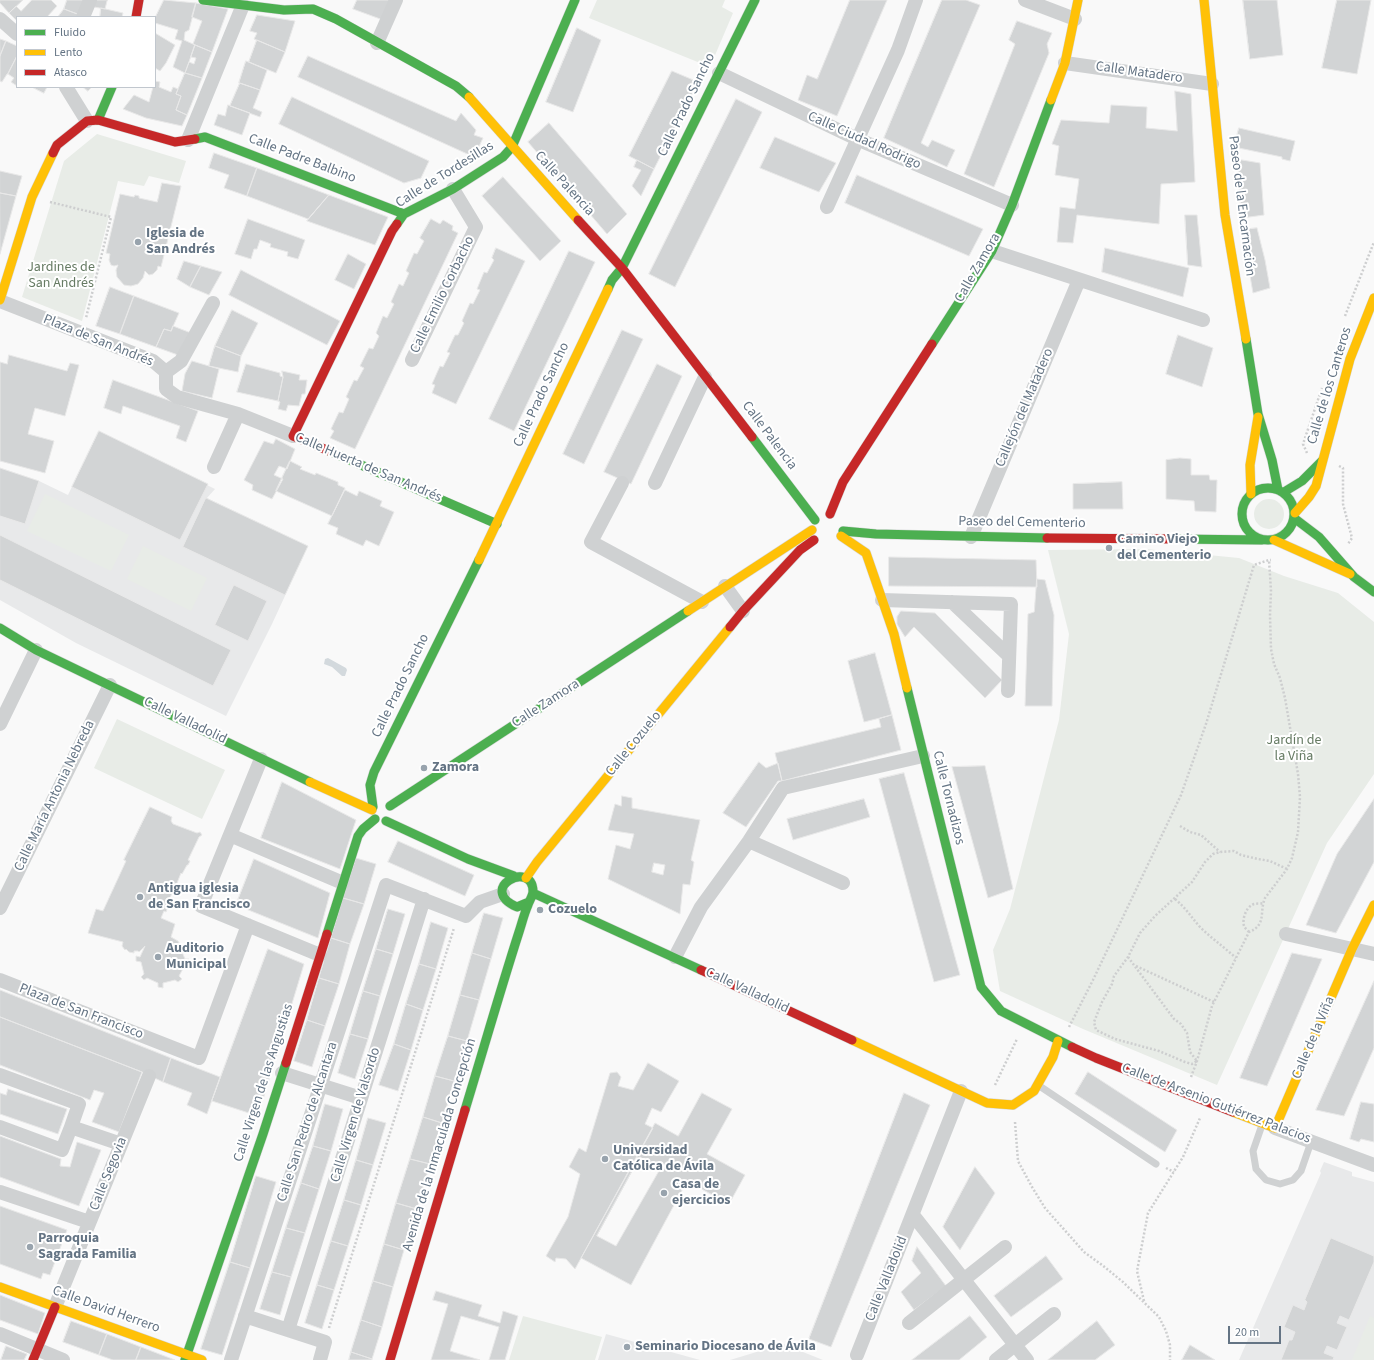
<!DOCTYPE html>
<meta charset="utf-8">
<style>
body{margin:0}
#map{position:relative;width:1374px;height:1360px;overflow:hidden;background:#f9f9f9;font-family:"Source Sans 3",sans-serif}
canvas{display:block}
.legend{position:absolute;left:16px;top:16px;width:140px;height:72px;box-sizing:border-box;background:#fff;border:1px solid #c1c7ce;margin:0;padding:5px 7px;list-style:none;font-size:12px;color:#647484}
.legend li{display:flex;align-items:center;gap:8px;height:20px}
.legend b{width:20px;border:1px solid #c1c7ce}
.scale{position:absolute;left:1228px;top:1326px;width:53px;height:18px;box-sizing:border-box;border:2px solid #647484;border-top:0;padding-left:5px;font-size:12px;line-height:14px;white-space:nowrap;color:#647484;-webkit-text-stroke:3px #fff;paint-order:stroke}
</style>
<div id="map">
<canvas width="1374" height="1360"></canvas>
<ul class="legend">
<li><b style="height:5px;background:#4caf50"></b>Fluido</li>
<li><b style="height:5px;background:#ffc107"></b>Lento</li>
<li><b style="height:5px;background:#c62828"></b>Atasco</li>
</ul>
<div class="scale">20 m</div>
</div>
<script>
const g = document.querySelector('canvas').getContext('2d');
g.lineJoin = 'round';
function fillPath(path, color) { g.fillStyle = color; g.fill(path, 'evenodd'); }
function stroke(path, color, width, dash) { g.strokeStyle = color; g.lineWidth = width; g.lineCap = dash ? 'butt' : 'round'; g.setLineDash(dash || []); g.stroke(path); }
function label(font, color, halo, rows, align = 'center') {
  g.font = font + ' "Source Sans 3",sans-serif'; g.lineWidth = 4; g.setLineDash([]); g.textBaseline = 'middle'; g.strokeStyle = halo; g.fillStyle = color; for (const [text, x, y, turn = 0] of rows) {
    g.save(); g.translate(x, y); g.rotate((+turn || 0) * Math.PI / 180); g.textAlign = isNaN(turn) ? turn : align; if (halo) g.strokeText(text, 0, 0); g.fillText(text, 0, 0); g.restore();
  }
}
const built = new Path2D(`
 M99,431l116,58 -8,9 101,48 -36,78 -46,92 -150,-73 -76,-43v-132l39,13 29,14z
 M1324,1162l28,10v4l22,6v178h-135l82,-187 -1,-2z
 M606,1334l94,26h-102z
 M783,1344l40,16h-93z`);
const green = new Path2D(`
 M597,0h128l-3,7 11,6 -23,54 -121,-49z
 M97,134l89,27 -7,22 -30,-7 -5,10 -26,-5 -36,140 -60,-24 42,-136z
 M45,494l84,41 -18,36 -84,-40z
 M1254 514a15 15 0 1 1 30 0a15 15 0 1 1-30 0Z
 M143,546l64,32 -16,33 -64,-32z
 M1146,549l93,9 45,18 54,17 36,29v152l-47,69 -110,242 -134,-56 -83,-38 -7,-41 17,-41 49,-189 10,-86 -21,-84z
 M117,719l108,51 -23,49 -108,-51z
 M523,1316l79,21 -7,23h-86z
 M1370,1316l4,2v42h-22z`);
const water = new Path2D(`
 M328,658l18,10 1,2 -2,6h-3l-10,-9 -8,-3 1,-5z`);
const building = new Path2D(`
 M0,0h23l-14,13 -9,-10z
 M32,0h19l6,6 -10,11h-30v4l-8,-8 7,-7 5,5z
 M67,0h18l-5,15 -16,-6z
 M96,0h12l-1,1 -2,8 -11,-2z
 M164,0l32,3 -7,27 -4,2 -1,8 11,5 -10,28 -12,-6 9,-26 -7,-2 3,-9 -23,-7v-5z
 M357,0h34l-8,20 -30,-11z
 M850,0h37l-50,116 -39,-16 9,-25 10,4z
 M942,0h24l14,5 -59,138 7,4 4,-7 23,10 -8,17 -63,-29z
 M1243,0h34l6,55 -33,4z
 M1337,0h34l-14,74 -35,-6z
 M196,3l32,6 -16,43 -19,-8 9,-23 -10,-4z
 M101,8l22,5 -1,4h-22z
 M64,9l16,6 -1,2h-21z
 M257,15l38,6 -10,31 -31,-13 3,-6 -7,-2z
 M1017,21l35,12 -5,11 2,9 -55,134 -30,-13 51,-130 -6,-4z
 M577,28l24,12 -28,72 -27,-10z
 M155,33l20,12 -9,18 -6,8 -5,-3z
 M0,39l6,2 -6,15z
 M257,40l28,12 -9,21 -27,-11z
 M6,41l11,5v10l-9,18h-1l-5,8 -2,-1v-25z
 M195,45l17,7 -10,26 -17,-5 4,-11 5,2 2,-6 -5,-1z
 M17,56v30l-6,-4 3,-4 -6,-4z
 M308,56l148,65 5,-8 15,17 -2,5 9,3 -9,19 -176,-80z
 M246,61l21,9 -7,20 -21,-7z
 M672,71l26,11 -44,87 -25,-13z
 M185,73l17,5 -15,37 -11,-5 5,-14 -5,-2 2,-5z
 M155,81l5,1 -1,5 12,5 2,-5 5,2 -2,5 5,2 -5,14 11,5 -5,11 -36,-8 -23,-9 11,-14 15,7 4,-15h2z
 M240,83l20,7 -7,18 9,4 -2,5 -30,-11z
 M32,87h15l-3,6z
 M83,87h9l-4,4z
 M1175,91l16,3 4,88 -34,2 -2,40 -82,-9 -4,28 -16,-1 3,-35 15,2 4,-30 -24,-4 4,-29 -7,-2 9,-24 48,3 2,-18 36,2 -1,21 31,3z
 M292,97l137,64 -8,17 -17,5 -125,-59z
 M736,99l26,13 -87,175 -26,-13z
 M228,105l22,8 -8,22 -28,-10 4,-11 7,2z
 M549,123l78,91 -20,20 -79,-92z
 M1239,128l56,13 -5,20 -8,-2v-2l-48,-10z
 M775,137l61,26 -17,29 -59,-24z
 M214,153l43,15 -10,28 -23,-8 5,-13 -20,-7z
 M1236,159l24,4 4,52 -22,3z
 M637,160l17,9 -13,27 -9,-10 9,-16 -7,-3z
 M257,168l72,27 -21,24 -61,-23z
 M0,171l22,5 -6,20 -16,-3z
 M857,175l126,54 -14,27 -124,-53z
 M503,177l58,64 -21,20 -58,-65z
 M162,183l19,3 -20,81 -3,-1 -1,4 -4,4 -4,1 -4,-4 -2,7 -5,6 -7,2 -7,-1 -7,-8 -1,-7 2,-5 -4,1 -3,-1 -2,-5 1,-6 -4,-1 14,-59 14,3 1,-2 4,1v2l18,4z
 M0,193l16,3 -16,58z
 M329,195l59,22 -13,28 -68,-24z
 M1185,215h12l5,52 -14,-2z
 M248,219l57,21 -7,19 -11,-3 1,-4 -18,-5 1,-3 -11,-4 -3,9h-3l-3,10 -16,-5z
 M431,219l9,5 3,-4 10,6 -1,4 6,3 -103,216 -25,-11 4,-7 -3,-2 8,-17 4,1 6,-14 -3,-2 8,-17 3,1 7,-13 -4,-2 9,-18 4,1 6,-13 -3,-3 7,-17 4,2 7,-14 -3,-2 8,-18 4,2 6,-13 -3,-2 8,-18 3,1 7,-13 -4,-3z
 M1257,228l8,32 5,28 -17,5 -11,-63z
 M496,248l29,13 -69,143 -24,-11 3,-8 -3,-1 8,-18 3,1 7,-14 -3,-1 8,-17h3l6,-12 -2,-2 8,-18 3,1 7,-14 -3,-1 7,-17 3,1 7,-13 -2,-2z
 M1105,248l84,20 -6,29 -81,-25z
 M569,251l26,11 -81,169 -25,-12z
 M348,254l18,10 -12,25 -19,-9z
 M184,261l17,5 -11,21 -13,-8z
 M201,266l21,6 -13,23 -19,-8z
 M241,270l99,51 -13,24 -98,-50z
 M110,287l24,9 -14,38 -24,-8z
 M134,296l45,17 -8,18 -7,-2 -8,18 -36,-13z
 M232,310l26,13 -17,33 -26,-10z
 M173,326l18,7 -13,22 -22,-8 8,-18 7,2z
 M622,330l21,9 -59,125 -21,-10z
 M1178,335l35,13 -11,39 -36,-13z
 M215,346l26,10 -3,16 -29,-6z
 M9,355l58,16 3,-8 9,2 -14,51 -30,-8 -7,26 26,7 -9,32 -45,-12v-99l7,2z
 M192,361l27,8 -7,29 -30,-7 3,-17z
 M246,364l34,9v3l3,1 -5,24 -41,-9z
 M657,364l25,12 -51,108 -27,-12z
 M282,371l18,4 -1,5h8l-2,14h-3l-3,12 -11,-1 -2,6 -8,-2 2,-7 -2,-1 5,-24z
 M113,380l85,31 -12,31 -10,-4 4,-12 -57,-20 -2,8 -17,-6z
 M99,431l109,53 -28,56 -108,-53z
 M276,439l19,10 -8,20 -8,-3 -5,9 9,4 -11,20 -20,-9 1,-5 -9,-5 20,-39 9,3z
 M1180,458l11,1v16h18l1,5h7l-1,32 -21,-1 -1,-10 -28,-2v-39z
 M290,461l12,6 -2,2 15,6 1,-2 22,9v3l7,3 -13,28 -56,-25z
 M0,468l39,13 -14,43 -25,-8z
 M1122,482l1,27h-50v-25z
 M345,490l12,6 2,-5 23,10 -2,5 14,6 -15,34 -13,-6 -3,6 -27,-12 2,-6 -10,-4z
 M206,498l102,48 -23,49 -102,-48z
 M0,535l231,115 -18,36 -213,-106z
 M889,557l147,3 1,27 -148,-1z
 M1037,579l8,1 9,35 -2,91h-27l3,-92 6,-2z
 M234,585l33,16 -19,40 -33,-16z
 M901,611l34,2 67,67 -17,18 -71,-71 -9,10 -8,-13v-7z
 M875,653l17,62 -28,7 -16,-61z
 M892,715l9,35 -119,31 -7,-28 106,-26 -2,-8z
 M759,762l7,6 12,-5 4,18h-4l-32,46 -23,-14z
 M985,766l28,123 -25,9 -36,-131z
 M904,773l56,202 -26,7 -55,-203z
 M282,782l74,38 -16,49 -79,-31z
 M622,796l10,2v10l68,12 -9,40 3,2 -4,23 -7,-1 -3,30 -72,-35 8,-34 14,4 4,-15 -26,-4 7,-26 6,2zM654,863l11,2 -2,10 -11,-3z
 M864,799l6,18 -77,23 -6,-21z
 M1374,799v63l-38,71 -30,-8 31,-71z
 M150,807l22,10 -1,4 2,3 24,9 3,-1 2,3 -3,2 -11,23 2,1 -2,4h-1l-5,9 -1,-1 -4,10 2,1 -2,4 -2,-1 -9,19 2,1 -2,5 -2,-1 -3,7 14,6 -4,13 7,4 3,5 -1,1 5,12h4v5l-4,1 -6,11 3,3 -4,3 -3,-2 -12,3v5l-5,-1v-4l-11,-5 -3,2 -3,-3 3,-3 -3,-12 -5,-1v-5l4,1 5,-11 -6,6 -1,-1h-4v2l-5,-1 -3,-3 -1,1 -3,-4 1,-4 -35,-9 8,-24 7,2 23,-50 -2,-1z
 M398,841l76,34 -9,21 -77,-34z
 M356,858l20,6 -12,40 -21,-6z
 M254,859l76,34 -12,45 -82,-33z
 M343,898l21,6 -14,40 -19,-6z
 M388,909l17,5 -12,40 -17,-5z
 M484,913l19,5 -12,41 -19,-6z
 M431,922l17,6 -12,41 -17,-5z
 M331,938l19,6 -11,40 -20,-6z
 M268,949l36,15 -46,152 -46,-15z
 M376,949l17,5 -13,42 -17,-5z
 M472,953l19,6 -12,41 -19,-5z
 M1292,953l30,6 -55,127 -27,-8z
 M419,964l17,5 -13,41 -17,-6z
 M319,978l20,6 -14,42 -18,-6z
 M1374,981v67l-30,68 -28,-6z
 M0,990l171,68 -8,24 -21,-10 -142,-55z
 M363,991l17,5 -12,43 -18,-5z
 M460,995l19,5 -12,41 -19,-5z
 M406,1004l17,6 -12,40 -17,-6z
 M0,1017l142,55 -23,60 -27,-10 12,-29 -10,-3 -4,10 -90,-35z
 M307,1020l18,6 -13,41 -18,-6z
 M350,1034l18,5 -13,40 -17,-6z
 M448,1036l19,5 -13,40 -19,-5z
 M394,1044l17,6 -13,41 -19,-6z
 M171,1058l49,19 -13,37 -20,-9 5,-12 -29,-11z
 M648,1063l31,18 -18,31 -9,-4 -7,16 8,4 -78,141 -9,-10 -10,-1 -1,4 -9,-6 22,-39 12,-43 -11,-7 10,-19 7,4 24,-79 7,-1 4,5 -3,9 15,4z
 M1088,1072l89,58 -12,22 -90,-58z
 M435,1076l19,5 -12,42 -19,-6z
 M8,1089l59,20 -9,25 -58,-20v-21l6,2z
 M702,1093l30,16 -25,45 38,21 -16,29 -42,-23 -56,104 -50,-27 74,-135 23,13zM640,1157l20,12 -44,77 -19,-10z
 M904,1093l26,12 -99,242 -22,-8z
 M1361,1102l13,2v38l-13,-3 -2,3 -9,-3z
 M325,1104l18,5 -12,42 -18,-5z
 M423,1117l19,6 -12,41 -20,-5z
 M368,1118l18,5 -13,42 -17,-5z
 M0,1136l61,23 -1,7 10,1 7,-25 24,8 -22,56 -79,-29z
 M313,1146l18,5 -12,38 -18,-6z
 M410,1159l20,5 -13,45 -21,-6z
 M356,1160l17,5 -12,40 -17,-5z
 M975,1167l20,26 -35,57 -17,-23z
 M256,1176l20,6 -26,86 -20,-6z
 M301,1183l18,6 -14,44 -19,-5z
 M344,1200l17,5 -13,41 -17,-5z
 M396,1203l21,6 -13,41 -20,-6z
 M0,1206l67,24 -17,45 -7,-2 -2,6 -41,-15z
 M286,1228l19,5 -14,44 -19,-5z
 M1331,1238l43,18v6l-25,58 -9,-4 -3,7 10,4 -10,23 -10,-4 -3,7 10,4 -1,3h-52l8,-20h3l3,-8 -11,-5 9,-22 11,5 3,-8 -2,-2z
 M331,1241l17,5 -14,44 -17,-5z
 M384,1244l20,6 -11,37 -20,-6z
 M917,1247l29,39 -32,24 -13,-18 20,-19 -9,-12z
 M1046,1256l17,23 -52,38 -17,-21z
 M230,1262l20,6 -28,87 -21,-6z
 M272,1272l19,5 -11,38 -20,-6z
 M373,1281l20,6 -11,40 -21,-7z
 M317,1285l17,5 -12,39 -17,-6z
 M436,1291l46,14 -4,11 22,7 3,-12 15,5 -13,44h-16l10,-33 -38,-11 -11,35 30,9h-49l17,-56 -15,-4z
 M0,1295l45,18 -7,21 -38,-14z
 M970,1316l17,21 -28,23h-47z
 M361,1320l21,7 -10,32 -21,-7z
 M71,1321l36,13 -8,21 -36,-13z
 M1097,1321l18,24 -20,15h-47z
 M107,1334l34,13 -5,13h-23l-14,-5z
 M1190,1345l25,15h-33z
 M6,1346l21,8 -3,6h-23z
 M141,1347l34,13h-39z
 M351,1352l21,7v1h-23z`);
const path = new Path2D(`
 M50,202l61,15 -25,101
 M1345,316l29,-74
 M1307,453l-4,-9 19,-56
 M1339,466l4,2v36l9,34 -4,6
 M1180,826l10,6 11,3 19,17
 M1175,899c11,9 16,18 25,28 11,11 24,20 36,31
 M1249,932c-2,-2 -4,-4 -5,-6 -2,-7 2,-18 8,-21 3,-2 8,-1 11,-2
 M1128,957l46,62 7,5 6,9 3,19 7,9 -5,3 -7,-2 -26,-11 -44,-12 -19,-9 -2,-8 8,-20 10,-18 2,-8 14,-19 12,-24 15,-17 37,-34 13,-20 8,-8 7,-2 14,-1 7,4 17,4 12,2 17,8
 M1136,966l78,36
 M1069,1027l24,-47 88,-185 25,-71 48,-159 15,-5h2
 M1191,1077l6,-16 15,-55 37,-74c18,-7 10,-20 16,-34l22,-29 5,-11 6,-26 2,-35 -2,-23 -13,-76 -5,-20 -6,-14 -3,-15 -1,-34 1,-24 -2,-31
 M995,1085l22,-46
 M1015,1122l3,39 14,26 13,21 39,44 18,13 21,17 36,35 7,14 4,14v15
 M1166,1168l8,4
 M1144,1301l-7,-30 11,-58 35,-56 17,-39
 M329,1328l125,-400`);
const lane = new Path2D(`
 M1038,1085l118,79
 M1262,1125l-9,26 3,18 10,11 14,4 13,-4 8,-9 10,-29`);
const street = new Path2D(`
 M1025,0l50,19
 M83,17l7,-17
 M0,19l17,15
 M377,43l19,-43
 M1065,63l147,21
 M719,73l138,66 155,66
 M66,87l21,34
 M188,140l55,-135
 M827,207l71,-157 18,-50
 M992,251l211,69
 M0,301l153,60 13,11v17l11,8 61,17 55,22
 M412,360l64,-133 -23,-38
 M166,372l15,-11 32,-58
 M214,467l24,-53
 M622,483l-31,59 111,60
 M655,483l50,-106
 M971,537l108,-257
 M725,586l18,25
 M882,600l129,4 -3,87
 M952,602l57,54
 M0,724l36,-74
 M261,759l-60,147 119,49
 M230,835l113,48
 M749,841l94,42
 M0,908l110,-223
 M1286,934l88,20
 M675,957l26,-50 48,-66 34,-53 140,-32
 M0,980l199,78 49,-133
 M282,1073l79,25
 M0,1075l79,29 -8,23
 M0,1127l62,23 9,-23 50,17
 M1275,1128l99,37
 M0,1192l89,30
 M913,1215l114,145
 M55,1307l94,-231
 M245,1316l80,26 -5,18
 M909,1323l96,-76
 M288,1330l136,-431
 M0,1334l63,26
 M857,1355l104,-264
 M231,1360l155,-475 80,31 14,-14 23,-8
 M996,1360l58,-46`);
const fast = new Path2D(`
 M203,0l81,10 29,-1 23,10 120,67 13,11
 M98,120l14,-33
 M195,139l10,-2 199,77
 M397,224l7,-10 49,-25 50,-32 9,-10 63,-147
 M608,289l4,-9 10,-12 133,-268
 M1246,339l12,75 14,46 6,30
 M932,344l60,-93 20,-46 39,-105
 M752,437l63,83
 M329,451l168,73
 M1242 514a26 26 0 1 1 52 0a26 26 0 1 1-52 0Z
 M1284,492l18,-11 20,-20
 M1294,518l25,19 35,40 20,15
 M843,531l33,3 171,4
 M1176,539l86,1
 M0,628l36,22 274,132
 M907,688l74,299 20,24 71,36
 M390,806l298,-195
 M373,807l-3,-22 4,-13 105,-212
 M386,821l82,38 46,17
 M533,893l168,77
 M327,934l31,-98 5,-7 12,-10
 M465,1110c18,-59 35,-119 54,-178 3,-9 5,-18 9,-27 1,-4 5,-9 5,-14 -1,-32 -57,-2 -16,16l12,-5
 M185,1360l78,-226 23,-71`);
const slow = new Path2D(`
 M1204,0l21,215 21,124
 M469,97l109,123
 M1051,100l14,-37 13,-63
 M0,300l32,-103 21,-44
 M1251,494l-1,-29 8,-48
 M1295,513l14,-16 7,-11 34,-127 24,-61
 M841,536l25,17 28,81 13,54
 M1274,540l76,34
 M479,560l129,-271
 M688,611l124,-81
 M310,782l62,28
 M526,878l11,-16 193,-235
 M852,1040l135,63 26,2 21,-14 19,-34 5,-16
 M1233,1112l42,16 77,-179 22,-44
 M0,1287l202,73`);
const jam = new Path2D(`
 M136,17l3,-17
 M53,153l4,-8 30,-24 11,-1 77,22 20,-3
 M578,220l44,48 130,169
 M329,451l-36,-15 99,-205 5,-7
 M830,514l13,-32 89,-138
 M1047,538l129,1
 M730,627l13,-16 57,-61 14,-10
 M701,970l151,70
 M1072,1047l24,11 137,54
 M286,1063l41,-129
 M33,1360l22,-53
 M390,1360l75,-250`);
const markers = [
 [138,242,4,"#98a3ad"],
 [1109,548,4,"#98a3ad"],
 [424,768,4,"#98a3ad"],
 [140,897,4,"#98a3ad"],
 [540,910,4,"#98a3ad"],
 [158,957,4,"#98a3ad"],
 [605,1159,4,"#98a3ad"],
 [664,1193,4,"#98a3ad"],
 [30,1247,4,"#98a3ad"],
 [627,1347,4,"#98a3ad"]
];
const streetNames = [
 ["Calle Matadero",1139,73,8],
 ["Calle Prado Sancho",687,105,-64],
 ["Calle Ciudad Rodrigo",864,141,24],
 ["Calle Padre Balbino",302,159,21],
 ["Calle de Tordesillas",445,175,-32],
 ["Calle Palencia",564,184,48],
 ["Paseo de la Encarnación",1241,206,83],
 ["Calle Zamora",978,268,-60],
 ["Calle Emilio Corbacho",443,295,-64],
 ["Plaza de San Andrés",98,341,22],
 ["Calle de los Canteros",1330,386,-73],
 ["Calle Prado Sancho",542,395,-65],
 ["Callejón del Matadero",1025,408,-67],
 ["Calle Palencia",769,436,53],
 ["Calle Huerta de San Andrés",368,468,23],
 ["Paseo del Cementerio",1022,523,1],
 ["Calle Prado Sancho",401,686,-64],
 ["Calle Zamora",546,704,-33],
 ["Calle Valladolid",185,721,26],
 ["Calle Cozuelo",634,744,-51],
 ["Calle María Antonia Nebreda",55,796,-64],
 ["Calle Tornadizos",948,798,76],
 ["Calle Valladolid",747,991,25],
 ["Plaza de San Francisco",81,1012,21],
 ["Calle de la Viña",1314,1038,-67],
 ["Calle Virgen de las Angustias",264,1083,-72],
 ["Calle de Arsenio Gutiérrez Palacios",1216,1104,21],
 ["Calle Virgen de Valsordo",356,1115,-73],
 ["Calle San Pedro de Alcantara",308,1122,-72],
 ["Avenida de la Inmaculada Concepción",440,1145,-73],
 ["Calle Segovia",109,1174,-68],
 ["Calle Valladolid",887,1279,-68],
 ["Calle David Herrero",106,1310,20]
];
const poiNames = [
 ["Iglesia de",146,234],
 ["San Andrés",146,250],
 ["Camino Viejo",1117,540],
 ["del Cementerio",1117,556],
 ["Zamora",432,768],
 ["Antigua iglesia",148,889],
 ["de San Francisco",148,905],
 ["Cozuelo",548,910],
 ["Auditorio",166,949],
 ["Municipal",166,965],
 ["Universidad",613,1151],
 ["Católica de Ávila",613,1167],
 ["Casa de",672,1185],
 ["ejercicios",672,1201],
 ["Parroquia",38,1239],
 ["Sagrada Familia",38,1255],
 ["Seminario Diocesano de Ávila",635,1347]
];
const parkNames = [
 ["Jardines de",61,268],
 ["San Andrés",61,284],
 ["Jardín de",1294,741],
 ["la Viña",1294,757]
];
fillPath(built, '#e8e9ea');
fillPath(green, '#e8ece7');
fillPath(water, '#d3d9dd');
fillPath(building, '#d2d4d5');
stroke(building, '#e8e8e8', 1);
stroke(fast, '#d6d7d8', 10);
stroke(slow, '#d6d7d8', 10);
stroke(jam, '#d6d7d8', 10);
stroke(path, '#cdcecf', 2.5, [2, 2]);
stroke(lane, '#cfd1d2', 7);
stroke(street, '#cfd1d2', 14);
stroke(fast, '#4caf50', 9);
stroke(slow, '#ffc107', 9);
stroke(jam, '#c62828', 9);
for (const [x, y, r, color] of markers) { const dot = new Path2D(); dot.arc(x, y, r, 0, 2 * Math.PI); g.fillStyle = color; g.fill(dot); stroke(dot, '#fff', 1.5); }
label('14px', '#647484', '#fff', streetNames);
label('bold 14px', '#647484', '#fff', poiNames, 'left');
label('14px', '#667b63', '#fff', parkNames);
</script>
